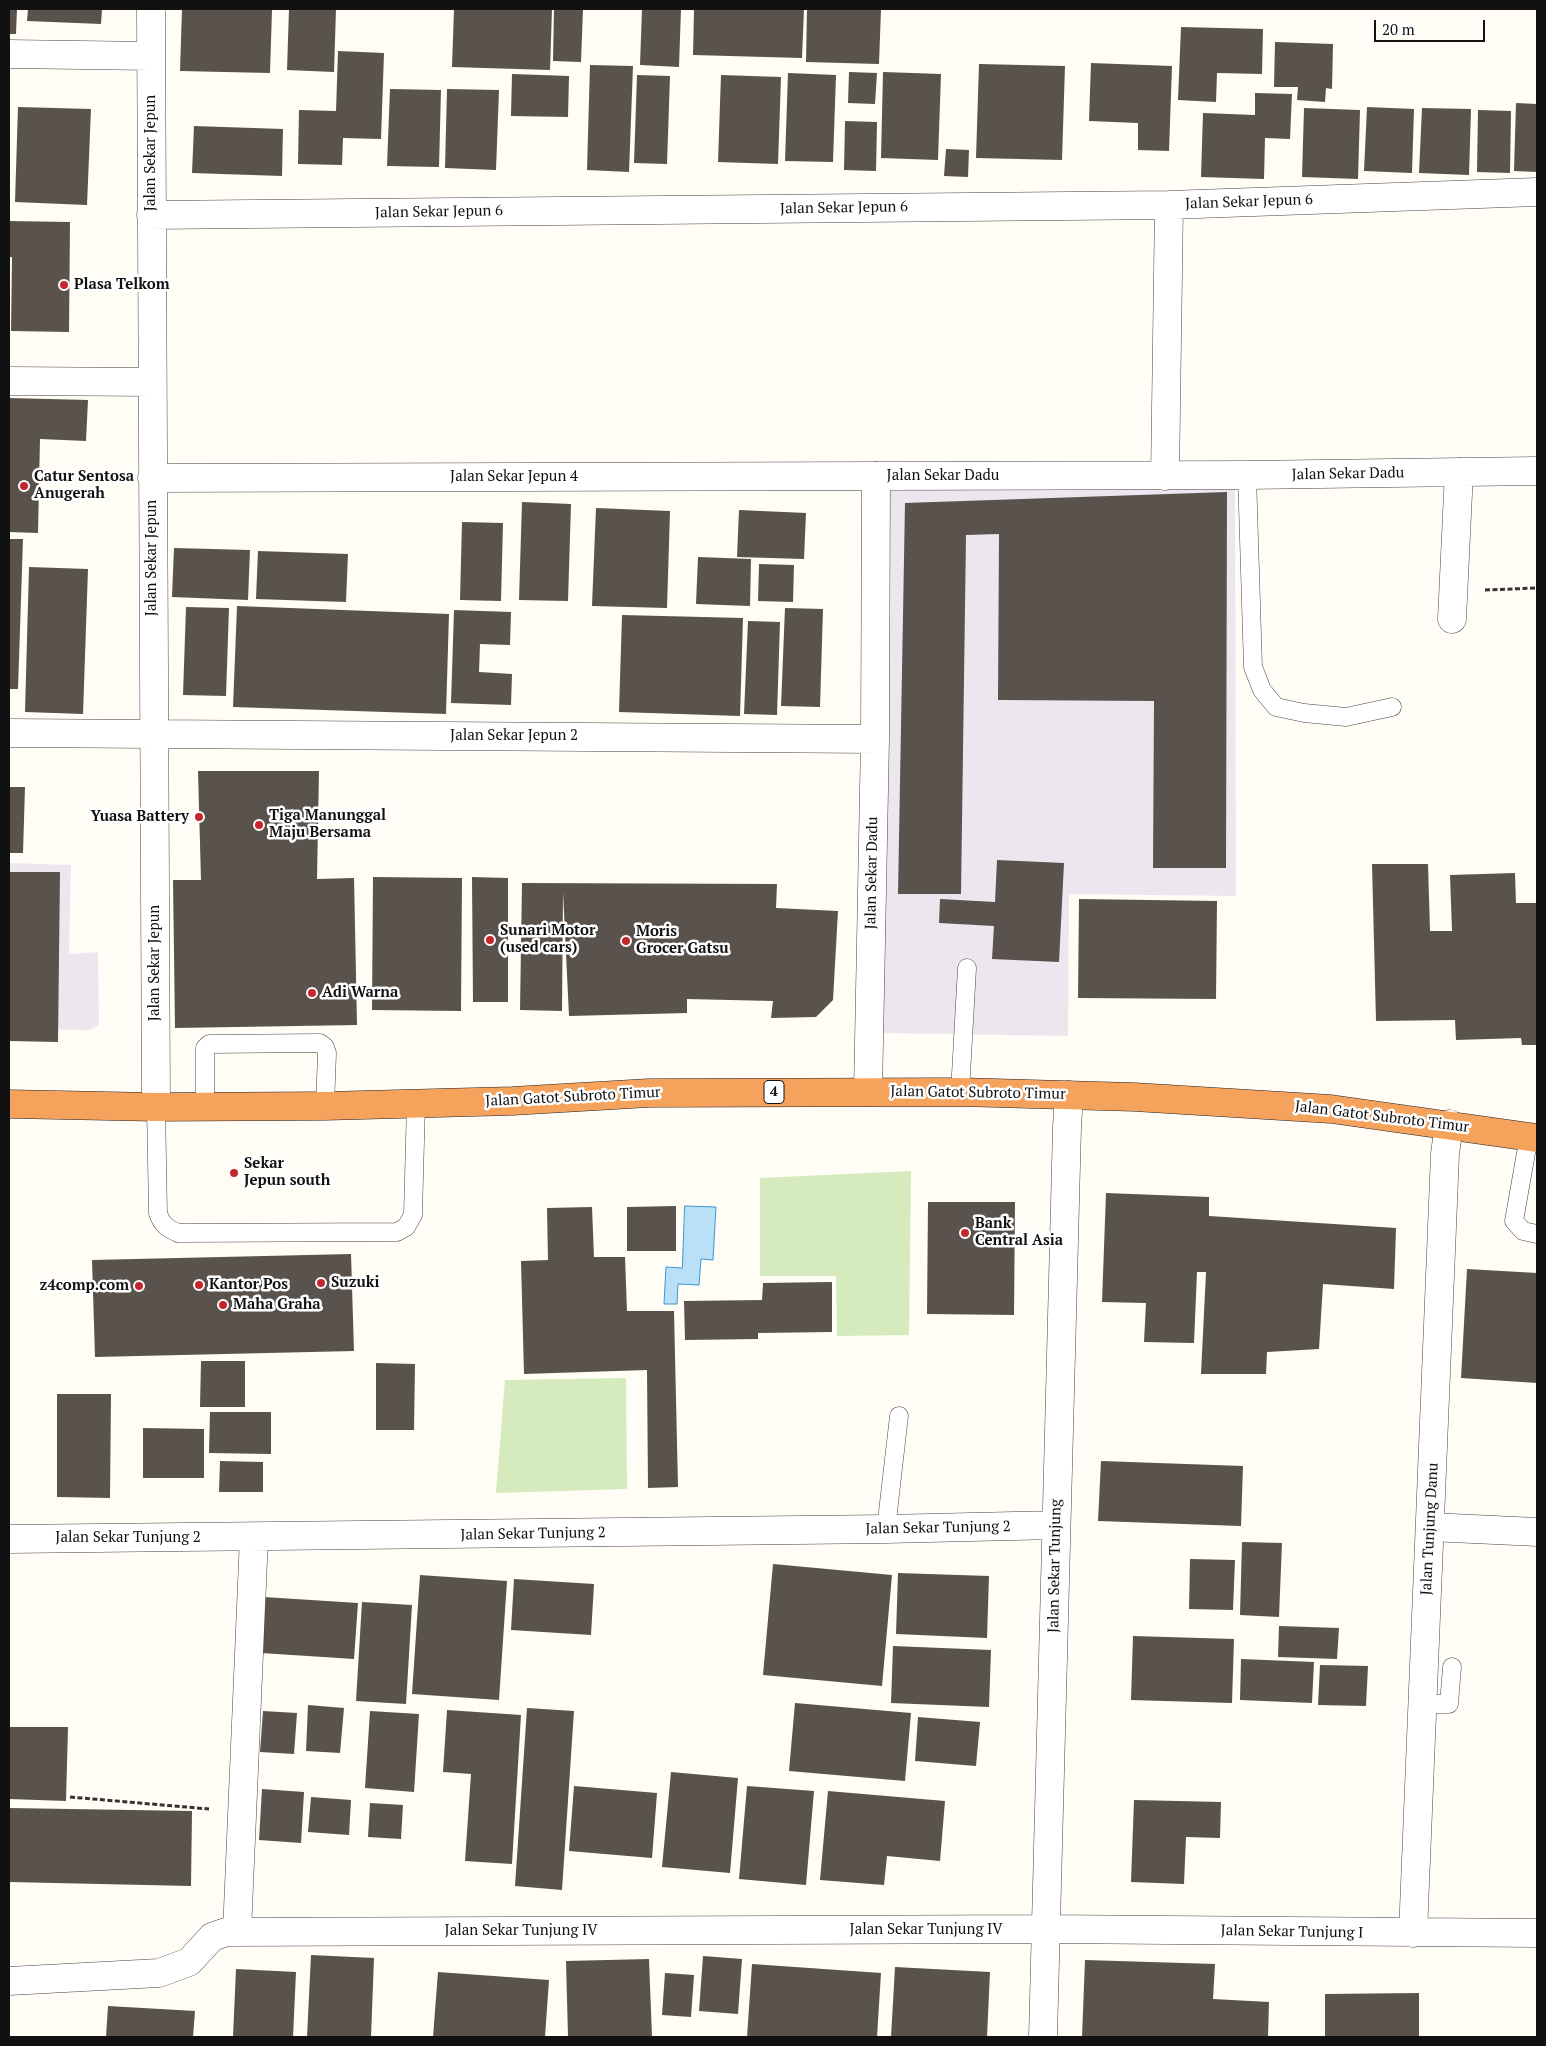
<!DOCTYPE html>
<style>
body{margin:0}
#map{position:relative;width:1546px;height:2046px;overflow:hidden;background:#fffdf5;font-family:"PT Serif",serif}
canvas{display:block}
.frame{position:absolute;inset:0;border:10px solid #111;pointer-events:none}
.scale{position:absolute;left:1374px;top:20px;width:111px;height:22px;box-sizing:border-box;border:2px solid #111;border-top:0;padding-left:6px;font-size:15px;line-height:18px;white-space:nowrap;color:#111;-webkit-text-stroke:4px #fff;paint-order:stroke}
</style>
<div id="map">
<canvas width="1546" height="2046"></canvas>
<div class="frame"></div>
<div class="scale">20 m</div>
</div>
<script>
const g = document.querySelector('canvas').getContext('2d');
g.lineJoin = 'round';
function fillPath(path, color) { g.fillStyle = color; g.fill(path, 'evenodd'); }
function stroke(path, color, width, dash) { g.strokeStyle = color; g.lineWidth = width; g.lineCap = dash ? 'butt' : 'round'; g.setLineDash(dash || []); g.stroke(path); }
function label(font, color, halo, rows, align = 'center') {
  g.font = font + ' "PT Serif",serif'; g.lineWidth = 5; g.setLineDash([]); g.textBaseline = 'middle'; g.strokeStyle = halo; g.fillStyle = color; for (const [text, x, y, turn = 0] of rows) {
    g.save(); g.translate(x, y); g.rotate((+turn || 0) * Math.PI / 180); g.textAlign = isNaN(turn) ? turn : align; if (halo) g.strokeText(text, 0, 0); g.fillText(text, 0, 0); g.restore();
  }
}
const industrial = new Path2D(`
 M1235,482l1,414 -167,-2 -1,142 -186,-3 6,-542z
 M9,863l62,2 -2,89 29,-2 1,73 -10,5 -80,-1z`);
const green = new Path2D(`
 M911,1171l-2,164 -72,1 -1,-60h-76v-98z
 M626,1378l1,111 -131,4 9,-113z`);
const water = new Path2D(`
 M685,1206l31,1 -3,53 -12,-1 -2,26 -21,-1 -1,20h-13l2,-37 16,1z`);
const building = new Path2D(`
 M9,9h8l-1,25h-7z
 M28,9h74l-1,15 -74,-3z
 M182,9l90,1 -2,63 -90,-2z
 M289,9h47l-2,63 -47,-2z
 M454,9h98l-2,61 -98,-3z
 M554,9h29l-2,53 -28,-1z
 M642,9h39l-2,58 -39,-2z
 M694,9h110l-2,49 -109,-3z
 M807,9h74l-2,55 -73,-2z
 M1181,27l82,2 -1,45 -45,-1 -1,29 -38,-2z
 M1275,42l58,2 -1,45 -6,-1 -1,14 -28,-2 1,-13h-24z
 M338,51l46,2 -3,86 -38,-1 -1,27 -44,-1 1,-54 37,1z
 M1091,63l81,3 -3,85 -31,-1v-27l-49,-2z
 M979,64l86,2 -3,94 -86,-2z
 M590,65l43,1 -4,106 -42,-2z
 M849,72l28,1 -2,31 -27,-1z
 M883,72l58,2 -3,86 -57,-2z
 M788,73l48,2 -3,87 -48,-1z
 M512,74l57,2 -1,41 -57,-1z
 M637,75l33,1 -3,88 -33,-1z
 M721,75l60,2 -3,87 -60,-2z
 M390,89l51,1 -2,77 -52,-1z
 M447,89l52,1 -3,80 -51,-2z
 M1255,93l37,1 -2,45 -25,-1 -1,41 -63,-2 2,-64 52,2z
 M1516,103l21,1v68l-23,-1z
 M18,107l73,2 -4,96 -72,-3z
 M1367,107l47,2 -2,64 -48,-2z
 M1304,108l56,2 -2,69 -56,-2z
 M1422,108l49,1 -2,66 -50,-2z
 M1478,110l33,1 -1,62 -33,-1z
 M845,121l32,1 -1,49 -32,-1z
 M194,126l89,3 -1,47 -90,-3z
 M946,149l23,1 -1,27 -24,-1z
 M9,221l61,1 -1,110 -58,-1 1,-74h-3z
 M9,398l79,2 -2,41 -46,-2 -2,94 -29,-1z
 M1227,492l-1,376h-73l1,-167 -156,-1 1,-166 -33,1 -5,359h-63l7,-391z
 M522,502l49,2 -3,97 -49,-1z
 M596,508l74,3 -3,97 -75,-2z
 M739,510l67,3 -2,46 -67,-2z
 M462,522l41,1 -2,78 -41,-1z
 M9,539h14l-5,150h-9z
 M174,548l76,2 -2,50 -76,-3z
 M258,551l90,3 -2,48 -90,-3z
 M698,557l53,2 -1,47 -54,-2z
 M759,564l35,1 -1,37 -35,-1z
 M29,567l59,2 -5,145 -58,-2z
 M237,606l212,8 -3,100 -213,-7z
 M186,607l43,1 -3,88 -43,-1z
 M785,608l38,1 -3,98 -39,-1z
 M454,610l57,2 -1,33 -30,-1 -1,28 33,2 -1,31 -60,-2z
 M622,615l121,3 -3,98 -121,-4z
 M748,621l32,1 -3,93 -33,-1z
 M198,771h121l-2,108 37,-1 3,147 -182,3 -2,-148h28z
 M9,787h16l-2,66h-14z
 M997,860l67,3 -5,99 -67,-3 2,-33 -55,-3 1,-24 55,3z
 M1372,864h56l2,67h22l-2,-56 65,-2 1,30h21v142h-15l-1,-7 -65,2 -1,-20 -79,1z
 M9,872h51l-2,170 -49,-1z
 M373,877l89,1 -1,133 -89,-1z
 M472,877l36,1v124h-35z
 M522,883l255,1 -1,24 62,3 -5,89 -17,17 -45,1 2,-17 -86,-2v14l-118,3 -6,-124 -1,119 -42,-1z
 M1079,899l138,2 -1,98 -138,-1z
 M1106,1193l103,4v19l187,12 -2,61 -71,-5 -4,65 -52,3 -1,22h-65l5,-102h-9l-3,71 -50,-1 2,-39 -44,-1z
 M928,1202h87l-1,113 -87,-1z
 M676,1206v45h-49v-44z
 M592,1207l2,50h31l2,54h47l4,176 -30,1 -1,-118 -123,4 -3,-113 27,-1 -1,-52z
 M351,1254l3,97 -259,6 -3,-97z
 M1467,1269l70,4v110l-76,-5z
 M832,1282v50l-74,1v6l-73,1 -1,-39 78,-1 1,-17z
 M201,1361h44v46h-45z
 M376,1363l39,1 -1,66h-38z
 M57,1394h54l-1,104 -53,-1z
 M210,1412h61v42l-62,-1z
 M143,1428l61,1v49h-61z
 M220,1461l43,1v30h-44z
 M1101,1461l142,5 -2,60 -143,-5z
 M1242,1542l40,1 -3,74 -39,-2z
 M1190,1559l45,1 -2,50 -44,-1z
 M773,1564l119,11 -10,111 -119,-11z
 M898,1573l91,3 -2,62 -91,-4z
 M420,1575l87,6 -8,119 -87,-6z
 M514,1579l80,5 -3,51 -80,-5z
 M264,1597l94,6 -4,56 -93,-6z
 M362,1602l50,3 -6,99 -50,-3z
 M1279,1626l60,2 -2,31 -59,-2z
 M1133,1636l101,3 -2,64 -101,-3z
 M893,1646l98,4 -2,57 -98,-4z
 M1241,1659l73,3 -2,41 -72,-3z
 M1320,1665l48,1 -2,40 -48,-1z
 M795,1703l116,10 -6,68 -116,-10z
 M308,1705l36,3 -4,45 -34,-2z
 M527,1708l47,3 -12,179 -47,-4z
 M447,1710l74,5 -9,149 -47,-3 6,-87 -28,-2z
 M263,1711l34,2 -3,41 -34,-2z
 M370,1711l49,3 -5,78 -49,-4z
 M918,1717l62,5 -4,44 -61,-5z
 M9,1727h59l-2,74 -57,-2z
 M671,1772l67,6 -8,95 -68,-6z
 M574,1786l83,7 -5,65 -83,-7z
 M747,1786l67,5 -8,94 -67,-6z
 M262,1789l42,3 -3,51 -42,-3z
 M828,1791l117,10 -5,60 -53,-5 -3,29 -64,-5z
 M311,1797l40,3 -2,35 -41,-3z
 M1134,1800l87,2 -1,36 -34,-1 -2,47 -53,-2z
 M370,1803l33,2 -2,34 -33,-2z
 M9,1808l183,3 -1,75 -182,-4z
 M311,1955l63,3 -3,79h-64z
 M703,1956l39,3 -4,55 -39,-3z
 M649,1959l3,78h-84l-2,-76z
 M1085,1960l130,4 -2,35 56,3 -1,35h-186z
 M752,1964l129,9 -4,64h-130z
 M895,1967l95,5 -3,65h-96z
 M236,1969l60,3 -3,65h-60z
 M438,1972l111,8 -4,57h-112z
 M665,1973l29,2 -3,42 -29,-2z
 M1419,1993v44h-94v-43z
 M108,2006l87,5 -2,26h-87z`);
const path = new Path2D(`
 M1485,590l52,-2
 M70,1797l139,12`);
const lane = new Path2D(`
 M1247,475l6,192 9,23 14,17 28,6 42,4 46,-10
 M960,1092l7,-124
 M156,1107l2,106c4,12 9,15 20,20l219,-1 9,-5 7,-12 3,-112
 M205,1107v-59l4,-4 111,-1 5,4 2,6 -2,53
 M1529,1136l-15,85 9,10 14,3
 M886,1529l13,-113
 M1422,1704h27l3,-37`);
const street = new Path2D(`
 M151,9l5,1098
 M9,54l142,2
 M151,215l1018,-10 368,-13
 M9,381l143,1
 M1165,476l4,-271
 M152,478l1095,-3 290,-4
 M1452,619l7,-147
 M9,733l866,6
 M868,1092l7,-353 1,-263
 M1430,1527l107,5
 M9,1539l877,-10 170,-4
 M237,1932l17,-395
 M1413,1933l32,-779 4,-30
 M9,1981l150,-8 30,-11 23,-25 14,-5 820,-3 491,4
 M1043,2037l24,-910 2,-32`);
const highway = new Path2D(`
 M9,1104l147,3 169,-1 187,-5 137,-8 311,-1 174,5 197,12 206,29`);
const markers = [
 [64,285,5,"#c4262e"],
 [24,486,5,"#c4262e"],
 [199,817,5,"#c4262e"],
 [259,825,5,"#c4262e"],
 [490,940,5,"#c4262e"],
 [626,941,5,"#c4262e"],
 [312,993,5,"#c4262e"],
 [234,1173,5,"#c4262e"],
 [965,1233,5,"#c4262e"],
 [321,1283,5,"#c4262e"],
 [199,1285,5,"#c4262e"],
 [139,1286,5,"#c4262e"],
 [223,1305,5,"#c4262e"]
];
const shields = [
 [774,1092,20]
];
const shieldNames = [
 ["4",774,1092]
];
const streetNames = [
 ["Jalan Sekar Jepun",151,153,-90],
 ["Jalan Sekar Jepun 6",1249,202,-2],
 ["Jalan Sekar Jepun 6",844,208,-1],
 ["Jalan Sekar Jepun 6",439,212,-1],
 ["Jalan Sekar Dadu",1348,474,-1],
 ["Jalan Sekar Dadu",943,476],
 ["Jalan Sekar Jepun 4",514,477],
 ["Jalan Sekar Jepun",152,558,-90],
 ["Jalan Sekar Jepun 2",514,736],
 ["Jalan Sekar Dadu",872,873,-89],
 ["Jalan Sekar Jepun",155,963,-90],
 ["Jalan Gatot Subroto Timur",978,1093,1],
 ["Jalan Gatot Subroto Timur",573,1097,-3],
 ["Jalan Gatot Subroto Timur",1382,1117,7],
 ["Jalan Sekar Tunjung 2",938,1528,-1],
 ["Jalan Tunjung Danu",1430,1529,-87],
 ["Jalan Sekar Tunjung 2",533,1534,-1],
 ["Jalan Sekar Tunjung 2",128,1538],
 ["Jalan Sekar Tunjung",1055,1566,-89],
 ["Jalan Sekar Tunjung IV",926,1930],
 ["Jalan Sekar Tunjung IV",521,1931],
 ["Jalan Sekar Tunjung I",1292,1932,1]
];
const poiNames = [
 ["Plasa Telkom",74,285],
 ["Catur Sentosa",34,477],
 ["Anugerah",34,494],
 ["Tiga Manunggal",269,816],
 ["Maju Bersama",269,833],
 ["Yuasa Battery",189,817,"right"],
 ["Sunari Motor",500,931],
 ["(used cars)",500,948],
 ["Moris",636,932],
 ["Grocer Gatsu",636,949],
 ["Adi Warna",322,993],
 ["Sekar",244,1164],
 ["Jepun south",244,1181],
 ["Bank",975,1224],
 ["Central Asia",975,1241],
 ["Suzuki",331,1283],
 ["Kantor Pos",209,1285],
 ["z4comp.com",129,1286,"right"],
 ["Maha Graha",233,1305]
];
fillPath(industrial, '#eee6ef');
fillPath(green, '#d5ebbd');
fillPath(water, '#b9e0f7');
stroke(water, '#3f96cf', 1);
fillPath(building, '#5a524d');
stroke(lane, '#444', 19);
stroke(street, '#444', 29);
stroke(highway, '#222', 29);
stroke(path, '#333', 3, [5, 2.5]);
stroke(lane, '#fff', 18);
stroke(street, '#fff', 28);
stroke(highway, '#f5a25d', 28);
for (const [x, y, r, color] of markers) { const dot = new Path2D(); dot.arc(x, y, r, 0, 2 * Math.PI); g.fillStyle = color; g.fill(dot); stroke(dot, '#fff', 2); }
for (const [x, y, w] of shields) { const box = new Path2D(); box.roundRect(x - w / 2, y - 11.5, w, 23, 4); g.fillStyle = '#fff'; g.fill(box); stroke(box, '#111', 1); }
label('bold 14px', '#111', null, shieldNames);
label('15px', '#111', '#fff', streetNames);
label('bold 15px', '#111', '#fff', poiNames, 'left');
</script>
